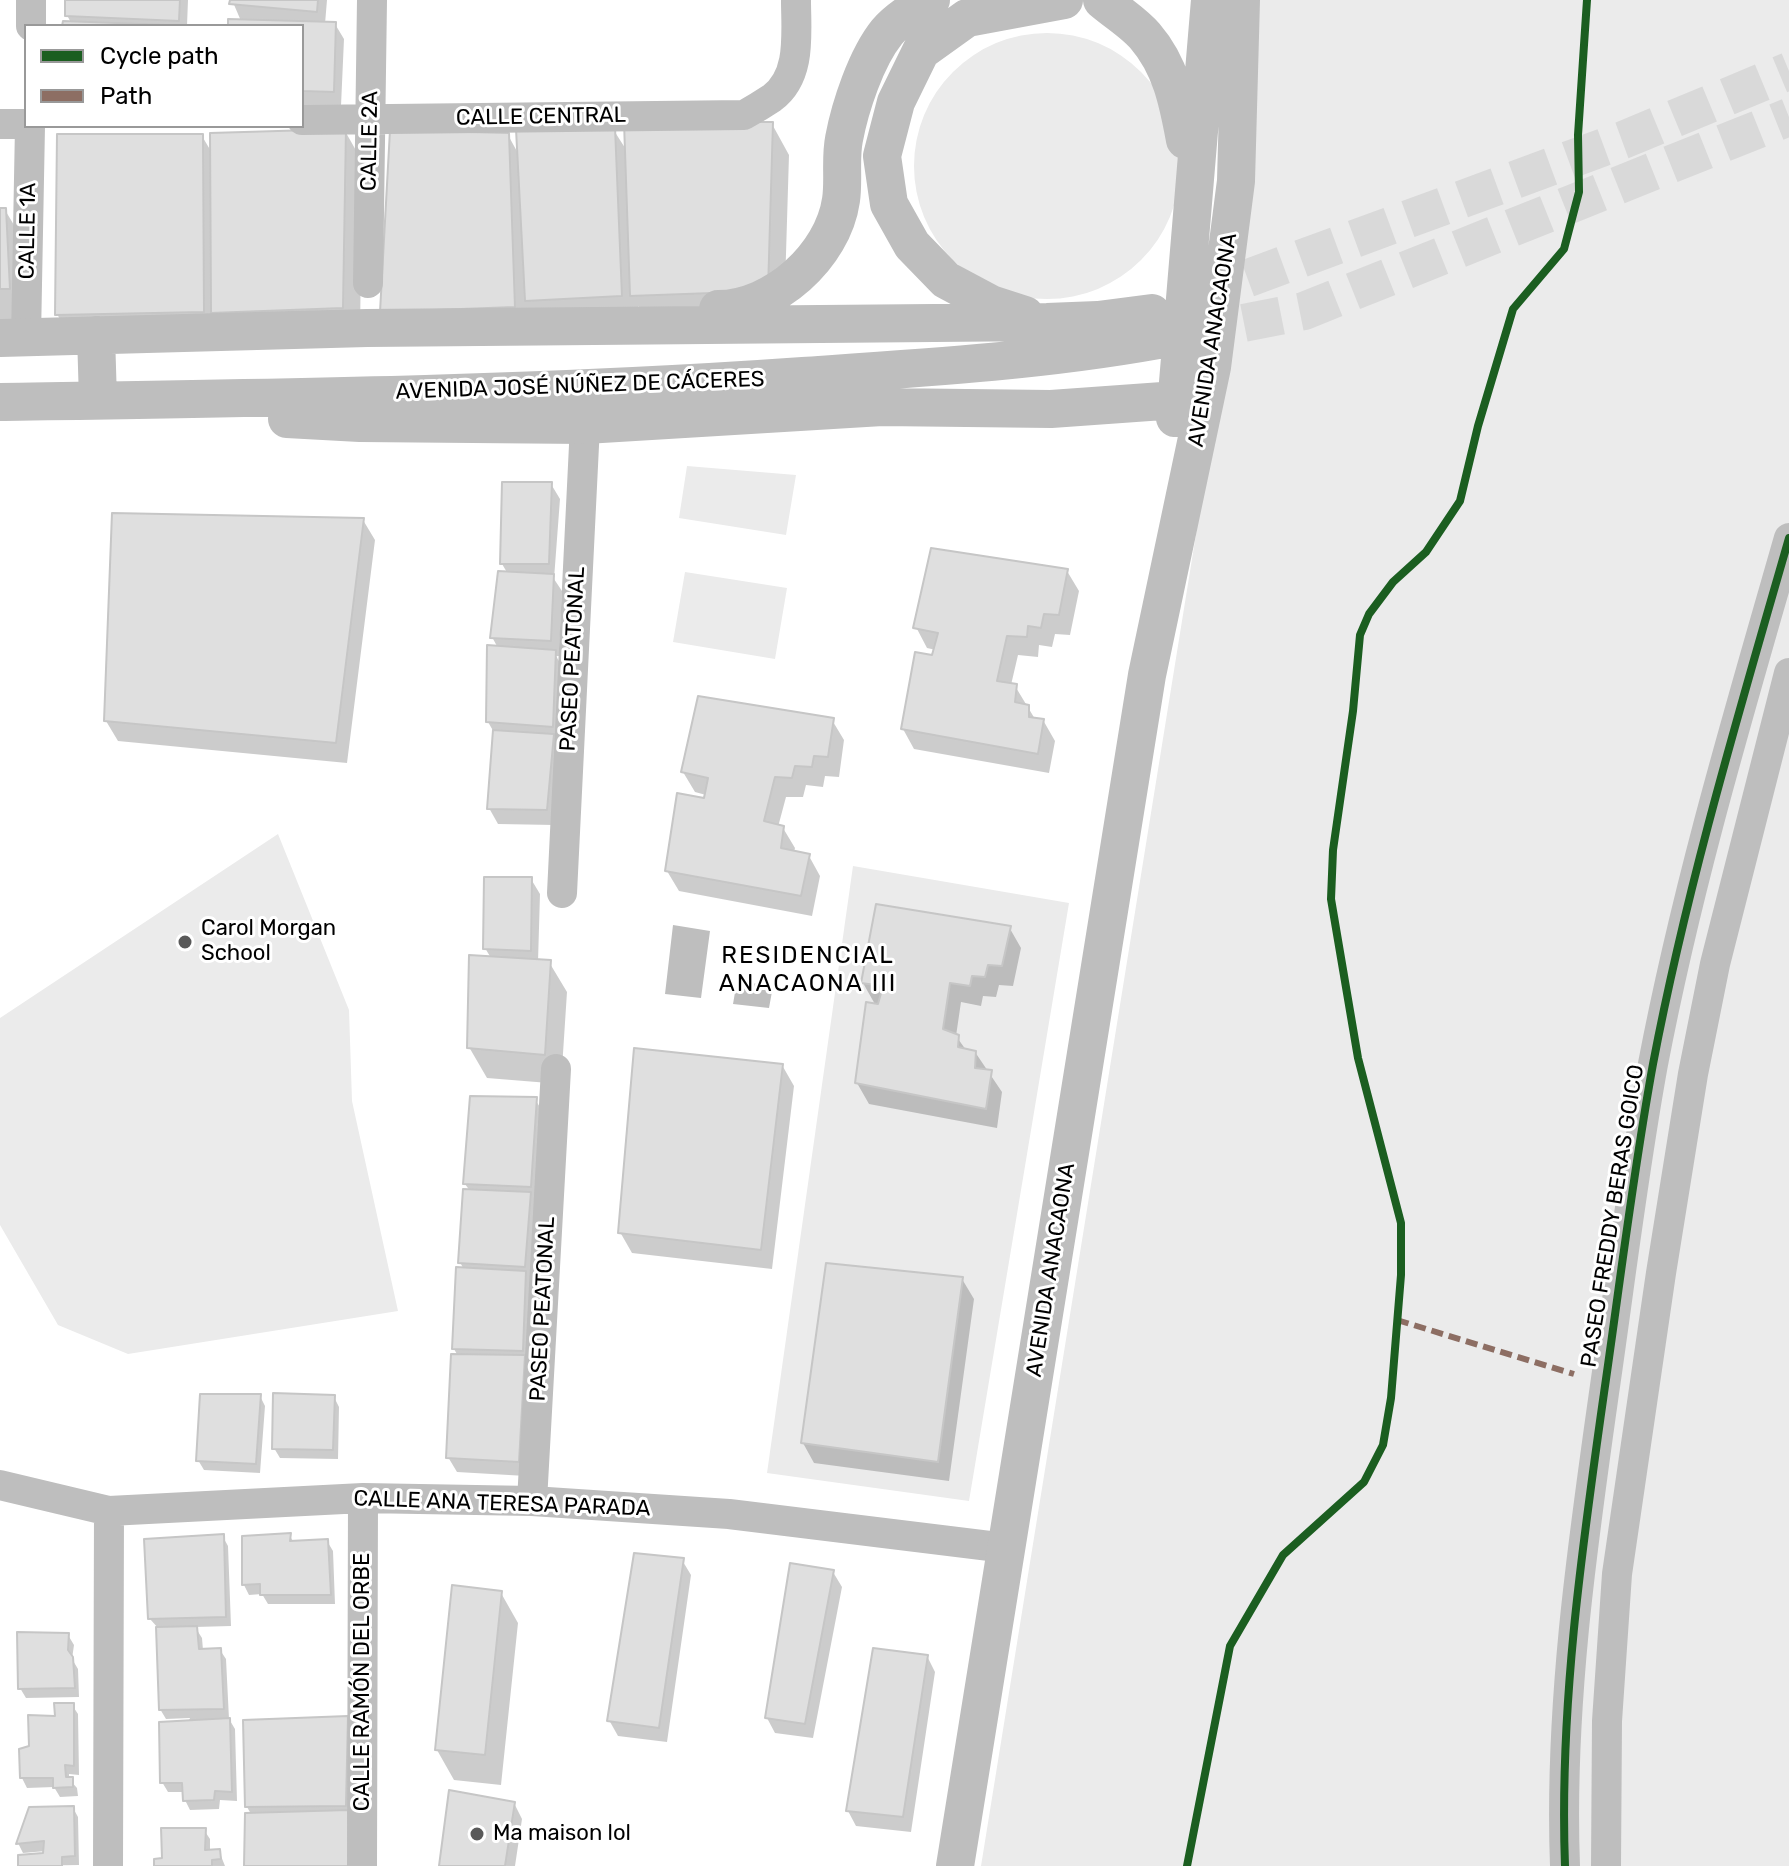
<!DOCTYPE html>
<meta charset="utf-8">
<style>
body{margin:0}
#map{position:relative;width:1789px;height:1866px;overflow:hidden;background:#fff;font-family:Rubik,sans-serif}
canvas{display:block}
.legend{position:absolute;left:24px;top:24px;width:280px;height:104px;box-sizing:border-box;background:#fff;border:2px solid #999;margin:0;padding:10px 14px;list-style:none;font-size:24px;color:#000}
.legend li{display:flex;align-items:center;gap:16px;height:40px}
.legend b{width:40px;border:2px solid #999}
</style>
<div id="map">
<canvas width="1789" height="1866"></canvas>
<ul class="legend">
<li><b style="height:10px;background:#1b5e20"></b>Cycle path</li>
<li><b style="height:10px;background:#8d6e63"></b>Path</li>
</ul>
</div>
<script>
const g = document.querySelector('canvas').getContext('2d');
g.lineJoin = 'round';
function fillPath(path, color) { g.fillStyle = color; g.fill(path, 'evenodd'); }
function stroke(path, color, width, dash) { g.strokeStyle = color; g.lineWidth = width; g.lineCap = dash ? 'butt' : 'round'; g.setLineDash(dash || []); g.stroke(path); }
function label(font, color, halo, rows, align = 'center') {
  g.font = font + ' Rubik,sans-serif'; g.lineWidth = 6; g.setLineDash([]); g.textBaseline = 'middle'; g.strokeStyle = halo; g.fillStyle = color; for (const [text, x, y, turn = 0] of rows) {
    g.save(); g.translate(x, y); g.rotate((+turn || 0) * Math.PI / 180); g.textAlign = isNaN(turn) ? turn : align; if (halo) g.strokeText(text, 0, 0); g.fillText(text, 0, 0); g.restore();
  }
}
const green = new Path2D(`
 M1253,0h536v1866h-808l262,-1623z
 M914 166a133 133 0 1 1 266 0a133 133 0 1 1-266 0Z
 M687,466l109,9 -10,60 -107,-17z
 M685,572l102,16 -12,71 -102,-17z
 M278,834l71,176 3,91 46,210 -270,43 -70,-29 -58,-100v-207z
 M853,866l216,37 -100,598 -202,-28z`);
const water = new Path2D(`
 M673,925l37,6 -9,67 -36,-4z
 M737,981l36,5 -4,22 -36,-4z`);
const shadow = new Path2D(`
 M67,0h121l-1,26h-123l7,-3 -4,-8z
 M232,0h95l-2,24h10l9,15 -3,67 -39,-1v-79h-72l11,-5z
 M772,124l17,31 -5,165 -135,6 -11,-20 1,19 -239,16 108,-206 11,20 94,-26 14,22z
 M345,131l17,30 -2,176 -286,7 -17,-30 145,-178 10,17z
 M0,210h5l18,30 3,78 -26,2z
 M551,484l9,15 -6,80 8,12 -3,65h-3l7,12 -9,157 -56,-1 -9,-16 6,-74 -7,-12 10,-74 -6,-11 16,-63 -6,-10z
 M363,520l12,20 -28,223 -229,-22 -12,-20z
 M1067,571l12,20 -9,44 -15,-1 -3,13 -13,-2 -1,12 -20,-2 -7,30 4,1 20,33 8,1 12,21 -6,32 -135,-24 -11,-20 33,-79 -9,-2 -11,-21z
 M832,720l12,20 -5,37 -14,-1 -2,11 -17,-2 -3,12h-17l-8,30 5,1 12,20 -1,4 15,4 11,20 -8,40 -133,-25 -12,-20 39,-76 -11,-3 -12,-20z
 M531,879l9,15 -2,68h11l18,30 -6,92 -74,-6 -18,-31 22,-89 -6,-10z
 M1009,927l12,21 -8,38 -14,-1 -3,12 -13,-1 -2,10 -20,-4 -5,34 10,14 9,2 27,40 -5,36 -128,-24 -12,-21 19,-77 -13,-23z
 M782,1065l12,21 -22,183 -140,-16 -12,-21z
 M535,1099l9,15 -18,362 -69,-4 -9,-15 10,-101 -4,-7 10,-79 -4,-8 10,-71 -5,-7z
 M962,1279l12,20 -25,182 -135,-18 -11,-20z
 M260,1396l5,10 -5,67 -56,-3 -6,-10z
 M334,1397l5,10 -1,52 -58,-1 -6,-10z
 M290,1536l4,7 33,-2 6,10 2,53h-67l-6,-10 -13,1 -5,-10v-47z
 M223,1537l5,9 3,80 -36,1 7,11 1,12h17l6,9 3,60 6,10 2,72 -17,-1 -1,9 -29,1 -5,-10 -1,-8h-16l-6,-10 28,-64 -24,1 -6,-10 -2,-81 -8,-9z
 M682,1560l9,15 -24,167 -49,-6 -9,-16z
 M833,1572l9,15 -29,151 -38,-5 -8,-15z
 M501,1593l17,30 -17,162 -47,-5 -17,-30z
 M68,1635l6,10 -2,14 6,10 1,28 -53,1 -6,-10z
 M927,1656l8,16 -24,160 -55,-6 -8,-15z
 M72,1705l6,9 1,61 -10,-1v5l8,9 1,8 -18,1 -6,-10 -27,1 -5,-10 9,-30 26,-30z
 M347,1718l18,148h-119l5,-52 -4,-7z
 M514,1803l8,16 -7,47h-74z
 M73,1808l5,9 1,48 -59,1 26,-11v-4l-23,2 -5,-10z
 M204,1830l6,9v12h9l6,15h-69z`);
const building = new Path2D(`
 M65,0h115l-1,21 -114,-5z
 M230,0h88l-1,12 -88,-8z
 M228,19l108,3 -2,70 -32,-1v-65h-74z
 M63,21l133,5h-134z
 M624,122h149l-5,169 -138,5z
 M615,127l7,169 -97,5 -9,-172z
 M346,129l-3,179 -132,5 -1,-180z
 M390,130l119,3 6,174 -135,5z
 M57,134h146l1,178 -149,3z
 M0,208h6l4,81h-10z
 M502,482h50l-3,82h-49z
 M112,513l252,5 -28,225 -232,-22z
 M931,548l137,21 -9,46 -15,-1 -3,14 -13,-2 -1,11 -20,-1 -10,45 20,3 -2,18 14,3v12l15,2 -6,35 -137,-25 14,-77 17,3 6,-22 -25,-5z
 M498,571l56,3 -3,67 -61,-3z
 M487,645l69,5 -3,77 -67,-5z
 M698,696l136,22 -6,39 -14,-1 -2,11 -17,-1 -3,12 -17,-1 -11,44 20,5 -3,22 29,6 -9,42 -136,-25 12,-78 27,5 4,-20 -27,-6z
 M493,730l61,4 -7,76 -60,-1z
 M484,877h48l-1,74 -48,-2z
 M876,904l135,22 -9,40 -14,-1 -3,12 -13,-1 -2,10 -20,-3 -7,46 16,6 -1,12 18,4 -1,17 17,2 -6,39 -131,-26 11,-81 12,2 5,-18 -22,-3z
 M469,955l82,5 -6,95 -78,-7z
 M634,1048l149,16 -22,186 -143,-17z
 M470,1096l67,1 -6,90 -68,-3z
 M463,1189l68,3 -6,75 -67,-4z
 M826,1263l137,14 -25,185 -137,-19z
 M456,1267l70,4 -3,80 -71,-2z
 M451,1354l74,1 -6,107 -73,-4z
 M273,1393l62,2 -2,55 -61,-1z
 M200,1394h61l-5,70 -60,-3z
 M291,1533l-1,8 38,-2 3,56h-71v-11l-18,1v-49z
 M224,1534l2,83 -78,2 -4,-80z
 M634,1553l50,5 -25,170 -52,-7z
 M790,1563l44,7 -29,154 -40,-6z
 M452,1585l50,6 -17,164 -50,-5z
 M197,1626l2,23 22,-1 3,61 -65,1 -3,-83z
 M17,1632l52,1 -1,17 5,7 2,31 -57,1z
 M873,1648l55,7 -25,162 -57,-6z
 M54,1703h20v63l-9,-1 1,12h7v10l-20,1v-10h-33l-1,-29 10,-3 -1,-31 27,1z
 M348,1716l-2,90 -101,1 -2,-87z
 M230,1718l2,74 -17,-1 -1,9 -31,1 -1,-18h-22l-1,-61z
 M449,1790l66,12 -10,64h-66z
 M74,1806l1,50 -13,1v9h-44v-11l25,-2 1,-12 -28,3 13,-37z
 M348,1810l1,56h-105l1,-53z
 M161,1828h45l-1,22 15,-1 1,10 -9,1v6h-58v-7l8,-1z`);
const majorTunnel = new Path2D(`
 M1194,298l429,-158 166,-69
 M1188,334l116,-23 485,-194`);
const minor = new Path2D(`
 M31,26v-26
 M302,120l442,-5c9,-5 19,-11 28,-17 30,-22 24,-65 24,-98
 M0,124h26
 M368,283l4,-283
 M26,337l4,-211
 M562,893l23,-468
 M0,1485l109,26 254,-13 169,3 197,13 277,34
 M532,1501l24,-432
 M108,1866l1,-355
 M362,1866l1,-368
 M1565,1866c-6,-158 17,-318 39,-473 16,-110 29,-220 49,-329 34,-178 86,-352 136,-526
 M1606,1866l1,-145 10,-147 44,-301 32,-199 22,-110 74,-291`);
const major = new Path2D(`
 M1102,0c14,12 32,23 43,36 26,30 33,66 40,104
 M718,309c56,0 115,-53 123,-109 3,-20 -1,-41 3,-61 6,-32 22,-81 43,-107 11,-13 29,-24 44,-32
 M1025,315l-34,-11 -45,-24 -34,-35 -23,-41 -7,-48 14,-54 25,-51 46,-33 97,-18
 M96,335l2,65
 M0,338l367,-10 680,-6 51,-2 54,-7
 M0,402c268,-4 536,-7 803,-26 119,-8 238,-15 355,-36
 M1175,418l35,-418
 M287,419l73,4 225,2 297,-18 169,2 126,-9 33,-24
 M955,1866l192,-1191 65,-308 24,-186 5,-181`);
const quiet = new Path2D(`
 M1397,1320l177,54`);
const cycleway = new Path2D(`
 M1187,1866l43,-220 53,-91 81,-73 19,-37 8,-47 10,-123v-52l-43,-165 -27,-159 2,-49 20,-139 7,-76 9,-21 24,-32 33,-30 34,-51 18,-75 35,-117 51,-60 15,-57 -1,-57 9,-135
 M1565,1866c-6,-158 17,-318 39,-473 16,-110 29,-220 49,-329 34,-178 86,-352 136,-526`);
const markers = [
 [185,942,8,"#595959"],
 [477,1834,8,"#595959"]
];
const streetNames = [
 ["CALLE CENTRAL",541,117,-1],
 ["CALLE 2A",370,141,-89],
 ["CALLE 1A",28,231,-89],
 ["AVENIDA ANACAONA",1213,340,-81],
 ["AVENIDA JOSÉ NÚÑEZ DE CÁCERES",580,386,-2],
 ["PASEO PEATONAL",573,659,-87],
 ["PASEO FREDDY BERAS GOICO",1613,1216,-81],
 ["AVENIDA ANACAONA",1051,1270,-81],
 ["PASEO PEATONAL",543,1309,-87],
 ["CALLE ANA TERESA PARADA",502,1504,2],
 ["CALLE RAMÓN DEL ORBE",363,1682,-90]
];
const poiNames = [
 ["Carol Morgan",201,929],
 ["School",201,954],
 ["Ma maison lol",493,1834]
];
const neighbourhoodNames = [
 ["RESIDENCIAL",808,956],
 ["ANACAONA III",808,984]
];
fillPath(green, '#ebebeb');
fillPath(water, '#bebebe');
fillPath(shadow, '#0003');
fillPath(building, '#dfdfdf');
stroke(building, '#c6c6c6', 2);
stroke(majorTunnel, '#d9d9d9', 38, [38, 19]);
stroke(minor, '#bebebe', 30);
stroke(major, '#bebebe', 38);
stroke(quiet, '#8d6e63', 6, [12, 6]);
stroke(cycleway, '#1b5e20', 8);
for (const [x, y, r, color] of markers) { const dot = new Path2D(); dot.arc(x, y, r, 0, 2 * Math.PI); g.fillStyle = color; g.fill(dot); stroke(dot, '#fff', 3); }
label('22px', '#000', '#fff', streetNames);
label('22px', '#000', '#fff', poiNames, 'left');
g.letterSpacing = '2px';
label('24px', '#000', '#fff', neighbourhoodNames);
g.letterSpacing = '0px';
</script>
